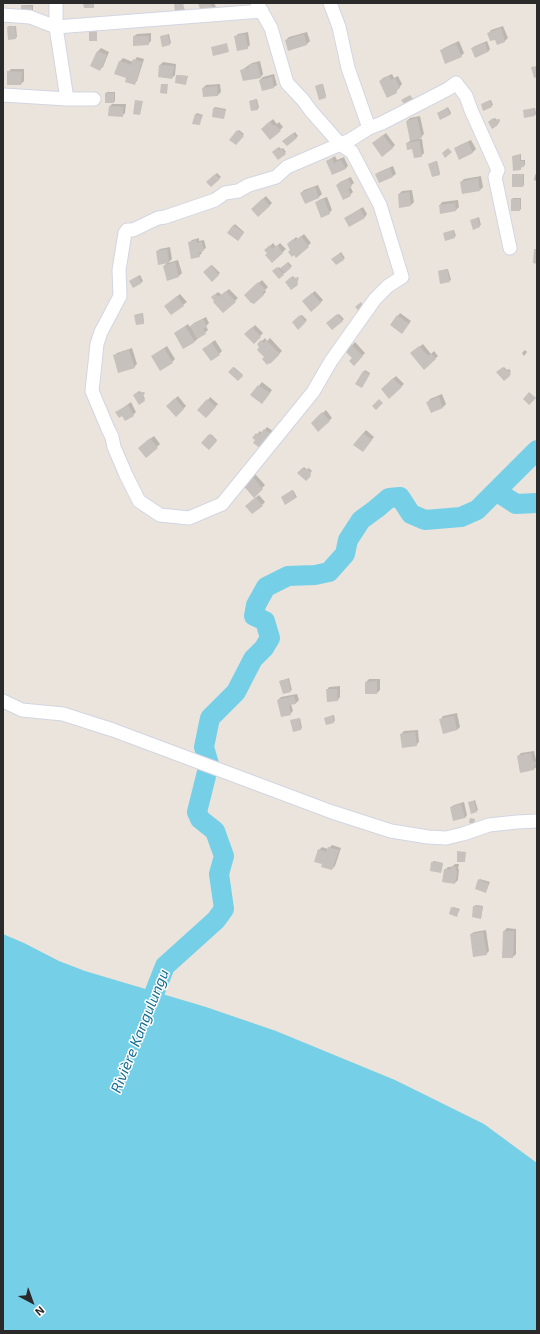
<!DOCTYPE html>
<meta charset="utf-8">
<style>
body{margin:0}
#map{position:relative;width:540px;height:1334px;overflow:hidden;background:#ebe4dc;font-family:"Exo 2",sans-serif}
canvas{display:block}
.frame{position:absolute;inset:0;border:4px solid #2a2a2a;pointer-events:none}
.north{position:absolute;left:12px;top:1282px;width:40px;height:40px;-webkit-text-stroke:3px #fff;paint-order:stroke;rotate:139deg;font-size:11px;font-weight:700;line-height:16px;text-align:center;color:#2a2a2a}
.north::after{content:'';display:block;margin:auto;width:14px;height:18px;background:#2a2a2a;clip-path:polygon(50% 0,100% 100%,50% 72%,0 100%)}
</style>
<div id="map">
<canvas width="540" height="1334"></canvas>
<div class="frame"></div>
<div class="north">N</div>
</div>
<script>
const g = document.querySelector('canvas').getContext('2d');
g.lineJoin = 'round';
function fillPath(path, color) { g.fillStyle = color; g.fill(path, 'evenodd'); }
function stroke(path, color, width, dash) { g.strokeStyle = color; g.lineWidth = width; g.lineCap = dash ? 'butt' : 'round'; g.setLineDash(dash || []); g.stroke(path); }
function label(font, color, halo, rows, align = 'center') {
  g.font = font + ' "Exo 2",sans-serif'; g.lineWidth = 3; g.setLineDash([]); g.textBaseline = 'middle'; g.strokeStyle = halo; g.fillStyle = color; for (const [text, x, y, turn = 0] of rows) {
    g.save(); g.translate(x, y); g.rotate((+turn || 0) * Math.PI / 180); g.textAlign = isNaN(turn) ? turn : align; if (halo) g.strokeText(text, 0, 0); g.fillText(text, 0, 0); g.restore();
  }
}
const water = new Path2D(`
 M3,934l21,9 35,18 26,10 121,36 70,24 119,49 89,44 53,39v168h-534z`);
const shadow = new Path2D(`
 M199,3h15l2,4 -3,3z
 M23,5h10v7l-11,-6z
 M9,26h7l1,11 -2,1 -7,-11z
 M503,26l5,12 -3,3 -9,-3 -7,-5 2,-3z
 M248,32l2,13 -3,3 -12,-11 3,-3z
 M307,32l3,9 -3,3 -21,-4 3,-3z
 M151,33v8l-3,3 -14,-8 3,-2z
 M169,34l2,9 -1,1 -9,-8z
 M459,41l5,12 -3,3 -20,-5 3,-3z
 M487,41l3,8 -2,3 -16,-4 3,-2z
 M101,48l8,4 -6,15 -3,2 -2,-18z
 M137,57l7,2 -7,22 -3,3 -6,-6 -8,-17 3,-3 10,4z
 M260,61l3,13 -2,3 -19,-7 10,-7z
 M163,62l13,2 -1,11 -3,3 -13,-2 1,-11z
 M11,69h13v12l-3,3 -13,-12z
 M274,74l3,11 -3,2 -14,-7 3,-3z
 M392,74l2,4 4,-2 4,8 -6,8 -16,-11 3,-3z
 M178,75l10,1 -2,7 -9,-7z
 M220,84l1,8 -3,3 -14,1 -1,-8 3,-3z
 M323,84l3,12 -1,1 -8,-12z
 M107,92h8v9l-1,1 -8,-9z
 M257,99l2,9 -7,2 -2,-9z
 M491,100l2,5 -9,4 -2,-5z
 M112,104h14l-1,9 -3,3 -12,-10z
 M215,107l11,2 -2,9 -10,-10z
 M448,107l3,6 -1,2 -12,-2z
 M535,108l1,6 -1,1 -11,-4z
 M197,113l6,2 -4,9 -3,-10z
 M420,116l4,18 -5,5h3l2,14 -3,3 -14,-13 4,-3 -4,-19 3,-3z
 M495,118l2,2 2,-1 1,1 -2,4 -5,3 -4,-5z
 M273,119l4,5 2,-2 4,5 -3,3 -15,-4z
 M239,130l5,4 -8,10 -6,-4z
 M295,132l3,4 -11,9 -3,-4z
 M386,133l9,12 -3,3 -16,-7z
 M471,140l5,9 -3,3 -14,6 -4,-9 3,-3z
 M279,147l2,2 2,-1 3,4 -8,7 -5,-7z
 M521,154v6h4v5l-3,1 -1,3 -8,-13z
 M335,156l2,4 7,-3 4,9 -3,3 -18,-8z
 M437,161l3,12 -1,1 -10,-10z
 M393,166l3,8 -3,2 -17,-2 3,-2z
 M217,173l4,4 -10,9 -3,-4z
 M537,173v8l-3,-1 1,-5z
 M514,174h10v11l-1,1 -10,-11z
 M481,176l2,11 -3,3 -17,3 -2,-11 3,-3z
 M351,177l3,6 -4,3 3,6 -3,3 -13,-10 3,-3z
 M318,185l4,9 -3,3 -14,5 -4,-9 3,-3z
 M412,190l2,12 -3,3 -12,-11 3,-3z
 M266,196l6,7 -3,3 -17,3z
 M327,197l5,13 -3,3 -13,-10 3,-3z
 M513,198h8v11l-1,1 -8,-11z
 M458,200l1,7 -3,3 -16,-5 2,-3z
 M363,207l4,7 -2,3 -20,1z
 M479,217l2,8 -7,3 -3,-8z
 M235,224l9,8 -6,8 -10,-8z
 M454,230l2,6 -11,4 -1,-7z
 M304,234l7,9 -15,13 -5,-6v-8l5,-5 2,2z
 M199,238v3l5,-1 2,8 -5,3 1,2 -3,3 -10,-13 3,-3z
 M273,243l3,4 4,-4 6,6 -14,13 -6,-12z
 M170,247l2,12 -4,4 10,-3 4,13 -3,3 -15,-10 4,-4 -11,-11 3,-2z
 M341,252l4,6 -9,6 -2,-6z
 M288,262l4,4 -13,12 -5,-7 5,-4 2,2z
 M212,265l8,8 -8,7 -8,-8z
 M448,269l3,11 -2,1 -10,-10z
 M140,275l3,6 -10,6 -2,-7z
 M293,276l2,3 3,-2 1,1 -3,2 2,3 -6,6 -6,-7z
 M262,280l6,7 -3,3 1,2 -12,11 -9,-8z
 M229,289l9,9 -15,14 -11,-15 6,-5 4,3z
 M315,291l8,9 -3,3 -14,-5z
 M180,294l7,8 -16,12 -6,-8z
 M143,313l1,9 -1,1 -8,-8z
 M400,313l11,8 -9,12 -4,-17z
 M339,314l5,5 -12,10 -4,-6z
 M302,315l5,5 -9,8 -5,-6z
 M206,317l3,6 -3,3 2,4 -14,12 -19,-9 13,-9 2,3 4,-4z
 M255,325l8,8 -9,10 -8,-9z
 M265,338l2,3 3,-3 12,13 -12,11 -5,-5 -6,-13z
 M215,340l7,11 -3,3 -16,-5z
 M355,342l10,11 -11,11v-6l-7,-7z
 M423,344l8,10 3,-3 4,5 -14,12 -10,-17z
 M167,346l8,13 -3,3 -20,-6z
 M132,348l5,16 -3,3 -20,-11 3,-3z
 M525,350l2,2 -3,4 -2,-3z
 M234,367l9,8 -5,5 -9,-8z
 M504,367l3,3 2,-1 2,2 -2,2 2,1 -7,6 -6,-8z
 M365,370l5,3 -7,12 -6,-2z
 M396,376l8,8 -15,13 -7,-8z
 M262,382l10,8 -7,10 -13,-5z
 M140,391l2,2 2,-1 1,1 -2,2 2,4 -1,1 -9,-6z
 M442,394l4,10 -3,3 -12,4 -3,-9 2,-3z
 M178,396l8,10 -10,10 -9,-10z
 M210,397l8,7 -9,10 -1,-14z
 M131,402l5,10 -3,3 -11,-1 -5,-2z
 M326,410l6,8 -13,12 -7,-7z
 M267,427l6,4 -10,13 -9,-6 6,-7 2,2z
 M366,430l8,7 -9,11 -11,-4z
 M211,434l6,6 -8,9 -6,-6z
 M154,436l6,8 -14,13 -4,-12z
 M304,467l3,3 2,-2 3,3 -2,2 1,1 -5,6 -8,-7z
 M255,474l10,11 -11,11 -7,-14z
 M293,490l4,7 -1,1 -14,-1z
 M259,495l6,7 -3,3 -13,-2z
 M289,678l3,12 -9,3 -3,-12z
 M369,679h11v11l-3,3h-11v-11z
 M340,686v11l-2,3 -11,-10 2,-3z
 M297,694l2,6 -3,3 -5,1 2,7 -3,3 -12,-14 3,-3z
 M457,713l3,14 -3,3 -13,2 -3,-13 2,-3z
 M334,715l1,6 -9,3 -1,-6z
 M300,718l2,10 -1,1 -10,-8z
 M418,730l1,12 -3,3 -15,-11 3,-3z
 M534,751l2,9 1,-1v7l-3,3 -16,-13 3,-3z
 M475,800l3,10 -2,1 -6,-9z
 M464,802l3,13 -2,3 -14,-11 3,-2z
 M332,845l9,3 -6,18 -3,3 -9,-5 -4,-14 3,-3 6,2z
 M434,861l9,2 -2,9 -9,-10z
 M455,864h4l-1,5h1l-1,11 -3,3 -10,-13 3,-3h4z
 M480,879l10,3 -4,9 -7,-11z
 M476,905l7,1 -2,12 -7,-12z
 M453,907l7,2 -3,6 -5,-7z
 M507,928l9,1v25l-3,3 -9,-26z
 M486,930l3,21 -3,3 -15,-20 3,-2z`);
const river = new Path2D(`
 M496,491l20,13 21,-1
 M145,1017l20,-51 51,-46 8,-11 -5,-35 5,-18 -9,-25 -15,-12 -3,-7 12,-48 -5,-17 6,-29 26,-26 17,-33 11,-11 6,-10 -5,-17 -11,-5 2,-11 10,-18 22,-11 27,-1 14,-3 16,-18 3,-14 13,-20 15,-11 13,-11 11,-1 11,17 14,6 36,-3 16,-7 60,-60`);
const building = new Path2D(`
 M83,3h11v5h-10z
 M174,3h9l2,8 -10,2z
 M198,3h13l2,7 -11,4z
 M21,5l11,1v8h-11z
 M15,26l1,13 -8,1 -1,-13z
 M89,26h8v15h-8z
 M501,28l4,14 -8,3 -2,-5 -5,1 -3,-8z
 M245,34l3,15 -11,2 -3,-15z
 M304,34l3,11 -19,6 -3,-11z
 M168,35l2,10 -8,2 -2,-11z
 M133,36h16v9l-16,1z
 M227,43l2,9 -16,4 -2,-9z
 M485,43l3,9 -13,6 -4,-10z
 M456,44l6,13 -17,7 -5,-14z
 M97,51l10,4 -7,16 -10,-5z
 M133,59l9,3 -7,23 -10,-3 1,-4 -12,-4 5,-13 12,4z
 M257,63l4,15 -18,3 -3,-11 9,-2 -1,-3z
 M159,65l15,1 -2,13 -14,-2z
 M537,66v11l-3,1 -3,-11z
 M7,71l15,1 -1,13h-14z
 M176,75l11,1 -1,9 -11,-2z
 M389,76l2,4 4,-2 5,10 -4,2 1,3 -10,5 -8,-17z
 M272,77l2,11 -12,3 -3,-11z
 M161,84h7l-1,10 -7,-1z
 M322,84l4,14 -7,2 -4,-14z
 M217,86l1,10 -15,1 -1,-9z
 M105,93h9v10h-9z
 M410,95l4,5 -9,5 -4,-5z
 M256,99l2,11 -7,1 -2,-10z
 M135,100l8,1 -3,14 -7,-1z
 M490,100l2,7 -9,4 -2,-7z
 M109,106l14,1v10l-15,-1z
 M213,108l12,2 -1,9 -12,-2z
 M447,108l3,7 -10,5 -3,-7z
 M534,108l1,8 -11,2 -1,-8z
 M195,114l7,2 -2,9 -8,-1z
 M417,118l5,20 -12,3 -4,-20z
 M493,118l2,3 3,-2 2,3 -3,1 1,2 -6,4 -4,-7z
 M270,121l3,5 2,-1 6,6 -11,9 -9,-11z
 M237,130l7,6 -8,9 -7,-5z
 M293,133l4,5 -10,8 -5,-5z
 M383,135l10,13 -11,9 -10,-14z
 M419,141l3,16 -8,1 -2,-9 -5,1 -1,-7z
 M468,142l5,11 -14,7 -5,-12z
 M277,148l2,2 2,-2 5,6 -8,6 -6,-8z
 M448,148l4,4 -7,6 -3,-5z
 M520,155v6h4v6h-3v3l-8,1 -1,-15z
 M332,158l2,5 7,-3 5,9 -14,6 -6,-14z
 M436,161l4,14 -8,2 -4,-13z
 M390,168l3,9 -14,6 -4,-9z
 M215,174l5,5 -9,8 -5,-5z
 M512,174h11v13h-11z
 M478,178l2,13 -18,3 -2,-12z
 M348,179l4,7 -4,3 3,7 -8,4 -7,-15z
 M315,187l4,11 -14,6 -5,-11z
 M409,192l2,14 -12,2 -1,-14z
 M263,198l7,8 -12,11 -7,-8z
 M324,199l6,15 -9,4 -6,-16z
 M511,199h9v12h-9z
 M455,203l1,8 -16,3 -1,-9z
 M360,209l5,9 -16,9 -5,-9z
 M478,218l2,9 -7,3 -3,-10z
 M233,225l11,8 -6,8 -11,-8z
 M453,230l2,8 -10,3 -2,-8z
 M301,236l8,11 -13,11 -2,-3 -2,2 -4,-5 2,-2 -3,-6 6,-5 1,2z
 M196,240l1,3 5,-1 2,9 -5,1 1,5 -9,2 -3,-17z
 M270,245l2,4 5,-4 6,8 -11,10 -7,-8 2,-2 -3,-3z
 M167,249l2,14 -11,2 -2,-14z
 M534,249h3v15l-4,-1z
 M340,253l4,7 -8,5 -5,-6z
 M175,262l4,15 -12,4 -4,-15z
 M287,263l4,5 -6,5 -5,-5z
 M211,265l8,10 -7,7 -9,-10z
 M277,267l7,8 -5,4 -7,-8z
 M447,269l3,13 -10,2 -2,-13z
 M138,276l4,7 -9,5 -4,-7z
 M291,277l2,2 3,-2 3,3 -3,2 2,3 -7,5 -6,-8z
 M258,282l8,8 -4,3 2,2 -10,9 -2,-1h-1l-7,-8z
 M226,291l10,11 -13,11 -10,-11 1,-1 -3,-4 4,-3 3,3z
 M312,293l9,10 -10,9 -9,-11z
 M177,296l7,10 -13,9 -7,-9z
 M361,302l3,5 -5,4 -4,-4z
 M142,313l2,11 -8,1 -2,-10z
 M337,314l6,7 -11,9 -6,-7z
 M300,315l6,7 -8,8 -6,-8z
 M397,315l12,9 -7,10 -12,-9z
 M203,319l4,8 -4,2 3,5 -9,5 -7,-13z
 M185,326l10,16 -12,7 -9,-16z
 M252,327l9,10 -7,7 -10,-10z
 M261,340l3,3 2,-3 14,14 -10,10 -1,-1 -2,2 -5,-6 2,-2 -7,-7 2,-3 -2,-3z
 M212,343l8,12 -9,6 -9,-12z
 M351,344l12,12 -9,10 -5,-5 3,-3 -7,-7z
 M419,346l9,10 3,-3 5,6 -12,11 -14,-17z
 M164,348l9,15 -13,8 -9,-15z
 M129,350l6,18 -17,5 -5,-18z
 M233,367l10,9 -5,5 -10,-9z
 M503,367l2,3 2,-1 4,4 -2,1 1,2 -6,5 -8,-9z
 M363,371l7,3 -8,14 -7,-4z
 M393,378l9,9 -13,12 -8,-10z
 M258,385l12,8 -8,11 -12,-9z
 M139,391l1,3 3,-2 1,3 -2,1 3,5 -6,4 -6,-10z
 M529,392l7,6 -7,7 -6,-6z
 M439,397l4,11 -12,5 -5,-11z
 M175,398l9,11 -8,8 -10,-11z
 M207,399l9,8 -10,11 -9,-8z
 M379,399l4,4 -7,7 -4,-4z
 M128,405l6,11 -9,5 -3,-5 -3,2 -4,-6z
 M322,412l8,9 -12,11 -7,-9z
 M264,429l7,5 -11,14 -7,-5 2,-3 -3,-2 4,-5 3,2z
 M363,433l9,7 -9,12 -10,-7z
 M209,434l8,7 -8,9 -8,-7z
 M150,438l8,10 -12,10 -8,-10z
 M302,468l3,2 2,-2 4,5 -1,2 1,1 -5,5 -9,-8z
 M252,476l11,13 -9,9 -12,-14z
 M292,490l4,8 -11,7 -4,-8z
 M256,497l7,9 -11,8 -7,-8z
 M288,679l3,13 -8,2 -4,-13z
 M377,681v13h-12v-12z
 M326,689h11l1,12 -11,1z
 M294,696l2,8 -7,1 2,10 -10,2 -4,-17z
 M333,715l1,8 -8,2 -2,-7z
 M454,716l3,14 -14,4 -4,-15z
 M299,718l2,12 -8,2 -3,-12z
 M415,732l2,14 -15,2 -2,-14z
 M531,753l2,9 3,-1 1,5h-3v4l-14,3 -3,-17z
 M474,801l3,11 -6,2 -3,-12z
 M461,804l4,14 -12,3 -3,-14z
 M470,818l5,1 -1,5 -5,-1z
 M328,847l11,3 -7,20 -11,-3 1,-3 -8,-2 4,-13 8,3z
 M457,851l9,1 -1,10h-8z
 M431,862l12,1 -2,10 -11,-2z
 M451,866l5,1v4h1l-2,13 -13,-2 2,-13 6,1z
 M478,879l11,5 -3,9 -11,-4z
 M473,906l10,1 -2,12 -9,-2z
 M451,907l8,3 -2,7 -8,-3z
 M503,931h11l-1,27h-11z
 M483,932l4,23 -14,2 -3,-23z`);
const minor = new Path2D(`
 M56,3v24l11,72h27
 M257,3l14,25 16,55 16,17 8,11 29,33 12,8 28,53 22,72 -14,9 -13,13 -44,62 -18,31 -91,112 -33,14 -29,-3 -21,-14 -13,-26 -12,-28 -2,-10 -4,-8 -16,-38 5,-47 4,-12 19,-36 -1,-26 6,-37 2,-3h6l25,-12 7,-1 50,-17 10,-7 13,-2 11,-6 27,-8 11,-10 63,-27 19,-12 13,-5 66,-34 8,-6 10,13 5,14 27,60 -3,7 15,71
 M330,3l9,24 9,41 21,60
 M3,15l27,2 26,10 206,-16
 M3,95l64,4
 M3,701l19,9 41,4 50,16 219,82 59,19 37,6 18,1 17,-4 26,-9 28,-3 20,-1`);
const waterNames = [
 ["Rivière Kangulungu",140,1031,-68]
];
fillPath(water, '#75d0e7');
fillPath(shadow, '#0003');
stroke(river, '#75d0e7', 20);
fillPath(building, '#c6c1bc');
stroke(minor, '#d2d6e2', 15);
stroke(minor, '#fff', 13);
label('italic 15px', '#156f92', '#fff', waterNames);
</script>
